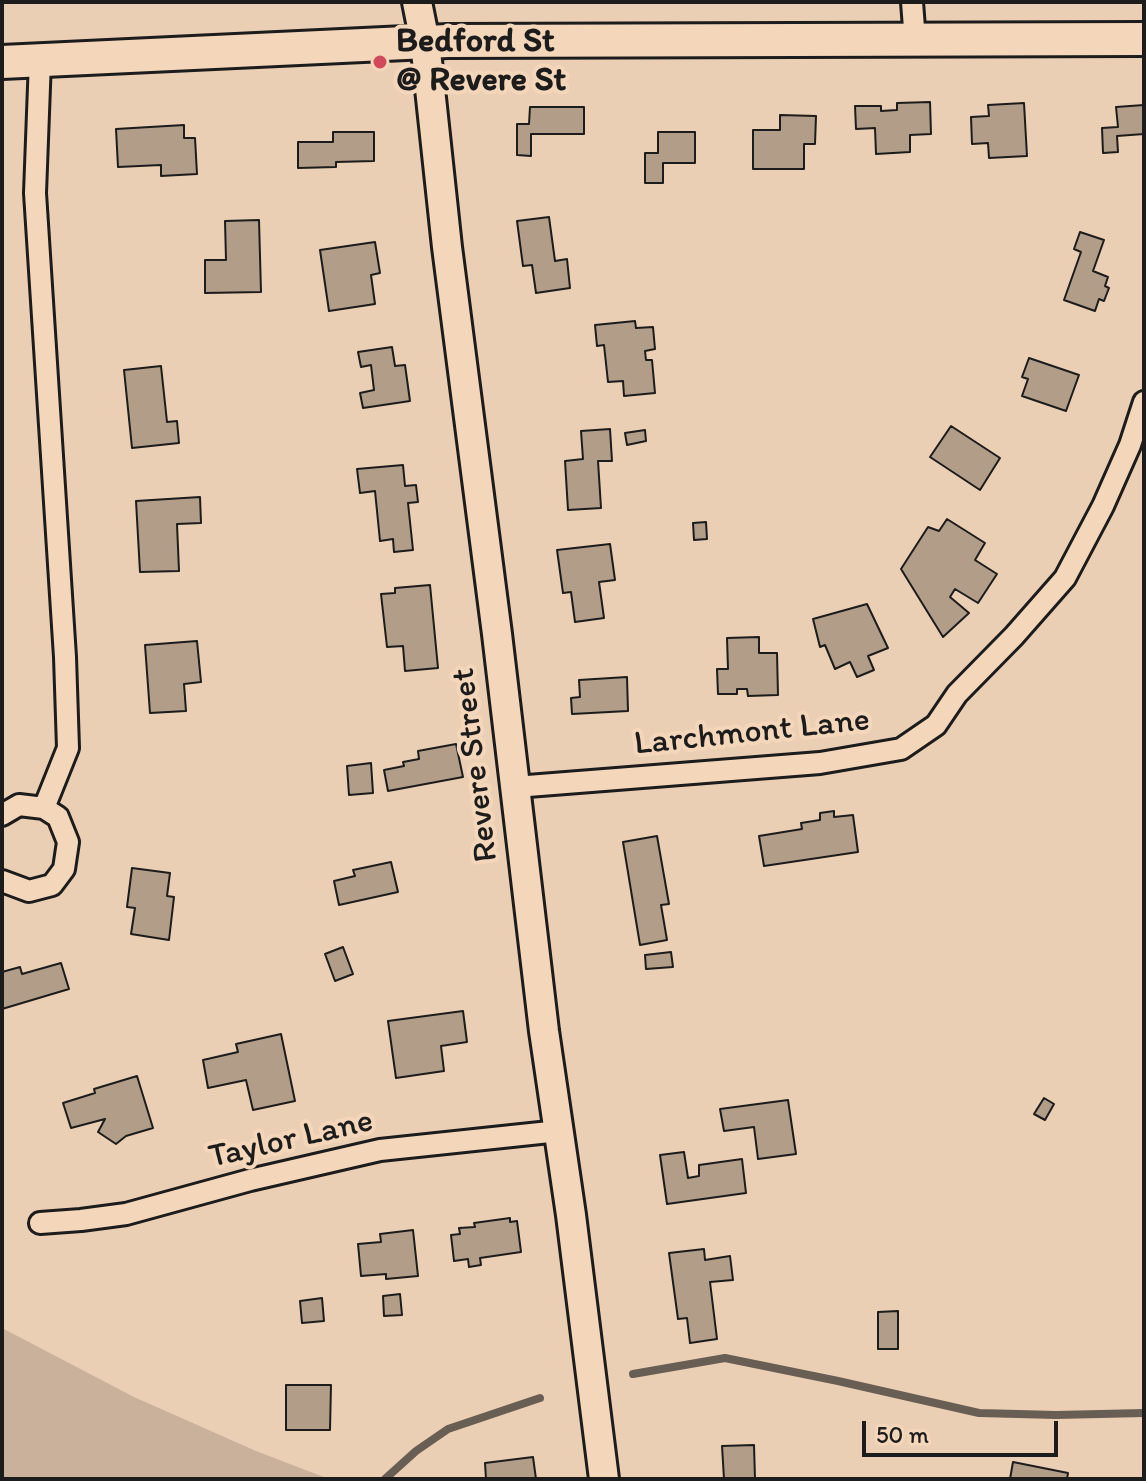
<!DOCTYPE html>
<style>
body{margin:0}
#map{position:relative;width:1146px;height:1481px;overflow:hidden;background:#ebcfb4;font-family:Itim,sans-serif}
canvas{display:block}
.frame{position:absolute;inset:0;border:4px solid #1c1c1c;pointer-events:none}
.scale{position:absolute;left:862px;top:1421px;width:196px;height:36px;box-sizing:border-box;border:4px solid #1c1c1c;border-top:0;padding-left:10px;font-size:24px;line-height:28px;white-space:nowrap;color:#1c1c1c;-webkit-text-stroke:6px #f4d6ba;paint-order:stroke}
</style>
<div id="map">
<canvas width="1146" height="1481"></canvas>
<div class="frame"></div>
<div class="scale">50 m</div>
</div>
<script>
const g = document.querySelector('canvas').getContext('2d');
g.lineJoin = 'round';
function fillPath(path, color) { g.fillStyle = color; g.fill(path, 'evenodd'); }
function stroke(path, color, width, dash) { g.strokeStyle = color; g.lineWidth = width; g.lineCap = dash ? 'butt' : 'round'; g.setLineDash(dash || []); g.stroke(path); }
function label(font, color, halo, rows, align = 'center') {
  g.font = font + ' Itim,sans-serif'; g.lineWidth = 8; g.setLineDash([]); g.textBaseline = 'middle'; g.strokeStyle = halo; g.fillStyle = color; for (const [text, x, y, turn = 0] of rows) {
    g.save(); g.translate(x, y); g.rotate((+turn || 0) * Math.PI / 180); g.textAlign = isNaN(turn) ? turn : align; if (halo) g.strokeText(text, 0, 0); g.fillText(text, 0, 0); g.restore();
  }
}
const green = new Path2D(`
 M2,1328l132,69 122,54 73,28h-327z`);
const stream = new Path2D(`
 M633,1374l92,-16 113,23 141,32 77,2 88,-2
 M385,1479l31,-28 32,-22 92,-31`);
const building = new Path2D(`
 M930,102l1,32 -21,1v17l-34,2 -1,-26 -19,1 -1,-23h26v5l16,-1v-7z
 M1024,103l3,53 -38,2 -1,-15 -16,1 -1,-27 18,-1 -1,-11z
 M1144,105v29l-27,2 1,16 -15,1 -1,-25 16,-1 -2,-20z
 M530,107h54v27h-53v22l-14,-1v-31h12z
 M780,115l36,1 -1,28h-11v25h-51v-39h27z
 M184,125v13h11l2,36 -36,2v-11l-43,2 -2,-38z
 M333,132h41v29l-38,1v5l-38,1v-26h35z
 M658,132h37v31h-32v20h-18v-30h13z
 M549,217l6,44 12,-2 3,29 -34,5 -4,-28 -9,1 -6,-45z
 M259,220l2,72 -56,1v-33h21l-1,-39z
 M1080,232l24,8 -11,31 15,6 -3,9 4,2 -5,13 -5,-2 -4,12 -31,-11 17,-48 -7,-3z
 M375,242l5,31 -9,2 4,29 -46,7 -9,-61z
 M635,321l1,7 17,-1 2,22 -10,2 1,9h6l3,33 -31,3 -1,-15 -15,1 -4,-37 -7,1 -2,-21z
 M392,347l3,19 10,-1 5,36 -47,7 -3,-15 14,-3 -3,-25 -10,2 -3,-15z
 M1029,358l50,17 -13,36 -44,-15 6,-17 -6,-2z
 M161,366l6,56 10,-1 2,22 -47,5 -8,-78z
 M951,426l49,32 -20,32 -50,-33z
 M610,429l2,32h-14l3,47 -33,2 -3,-49 18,-2 -2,-28z
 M645,430l1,11 -19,4 -2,-12z
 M403,465l2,21 11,-1 2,17 -10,1 5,47 -19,2 -1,-13 -13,2 -5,-50 -15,2 -3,-24z
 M200,497l1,26 -24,1 2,47 -39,1 -4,-71z
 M947,519l38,24 -10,17 22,14 -19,29 -23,-14 -5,8 19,16 -26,24 -42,-68 27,-42 11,4z
 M706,522l1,17 -13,1 -1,-17z
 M610,544l5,36 -16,2 5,36 -29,4 -4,-30 -8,1 -6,-43z
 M430,585l8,83 -33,3 -2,-25 -16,1 -6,-53 14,-1v-5z
 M867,604l21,44 -20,8 6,14 -17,7 -7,-15 -15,7 -10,-24 -5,2 -7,-28z
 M759,637v16h18l1,42 -30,1 -1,-7h-10v5h-19l-1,-25h11l-1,-31z
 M197,641l4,41 -17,2 2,27 -36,2 -5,-68z
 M627,677l1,34 -56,3 -1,-16 9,-1 -1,-17z
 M456,744l7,33 -75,14 -4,-21 20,-4 -1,-4 16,-3 -1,-8z
 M371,763l2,30 -24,2 -2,-29z
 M834,811v6l19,-2 5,37 -94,14 -5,-30 43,-7 -1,-6 19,-3v-7z
 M657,836l12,68 -8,1 6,35 -27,5 -17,-103z
 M391,862l7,30 -59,13 -5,-24 21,-5 -2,-6z
 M132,868l38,5 -3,23 7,1 -5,43 -38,-6 4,-26 -8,-1z
 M343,947l10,27 -18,7 -10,-27z
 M671,952l2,15 -27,2 -1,-14z
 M61,963l8,26 -67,20v-37l18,-5 2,7z
 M463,1011l4,31 -26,4 3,25 -48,7 -8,-57z
 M281,1034l14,67 -42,9 -7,-30 -38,8 -5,-28 35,-8 -2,-8z
 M137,1076l16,52 -27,8 -10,8 -18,-12 7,-13 -34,9 -8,-25 32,-10 -1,-4z
 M1044,1098l10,6 -9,16 -11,-6z
 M788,1100l8,54 -38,5 -4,-32 -30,4 -4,-22z
 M684,1152l4,26 11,-2v-11l43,-6 4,34 -79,11 -7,-49z
 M510,1218v4l7,-1 4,31 -41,6 1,7 -12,2 -1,-8 -14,2 -3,-26 9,-1 -1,-6 16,-1 -1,-4z
 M413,1230l5,46 -32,3v-5l-25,2 -3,-32 23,-2 -1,-8z
 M704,1249l1,11 25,-4 3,24 -23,2 7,57 -27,4 -3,-25 -9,1 -9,-66z
 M400,1294l2,21 -18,1 -1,-20z
 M322,1298l2,23 -22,2 -2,-22z
 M898,1311v38h-20v-37z
 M286,1385h45l-1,45h-44z
 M754,1445l1,34h-31l-2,-33z
 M533,1457l3,22h-50l-1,-16z
 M1013,1462l55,11 -1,6h-57z`);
const street = new Path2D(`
 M912,2l3,39
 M40,60l-5,133 30,464 3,91 -24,60
 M515,787l305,-24 81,-14 35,-24 21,-31 57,-58 51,-58 38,-72 27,-61 14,-43
 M2,815l17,-10 25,3 14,9 10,25 -4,27 -12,16 -23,6 -27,-10
 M40,1223l41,-3 45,-6 124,-34 130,-30 179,-19`);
const secondary = new Path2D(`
 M417,2l8,40 22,205 50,387 47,397 27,184 33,264`);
const primary = new Path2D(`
 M2,62l446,-21 696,-2`);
const markers = [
 [380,62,8,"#d1495b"]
];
const poiNames = [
 ["Bedford St",396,42],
 ["@ Revere St",396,81]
];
const streetNames = [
 ["Larchmont Lane",752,733,-6],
 ["Revere Street",476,765,-97],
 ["Taylor Lane",291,1140,-13]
];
fillPath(green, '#c9b19b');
stroke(stream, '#695e54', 8);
fillPath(building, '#b29d89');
stroke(building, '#1c1c1c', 2);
stroke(street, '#1c1c1c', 26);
stroke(secondary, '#1c1c1c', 34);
stroke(primary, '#1c1c1c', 38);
stroke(street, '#f4d6ba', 20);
stroke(secondary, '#f4d6ba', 28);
stroke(primary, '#f4d6ba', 32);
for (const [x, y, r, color] of markers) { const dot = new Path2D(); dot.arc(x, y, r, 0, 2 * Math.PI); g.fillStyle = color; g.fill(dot); stroke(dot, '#f4d6ba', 3); }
label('bold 34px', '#1c1c1c', '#f4d6ba', poiNames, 'left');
label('34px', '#1c1c1c', '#f4d6ba', streetNames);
</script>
